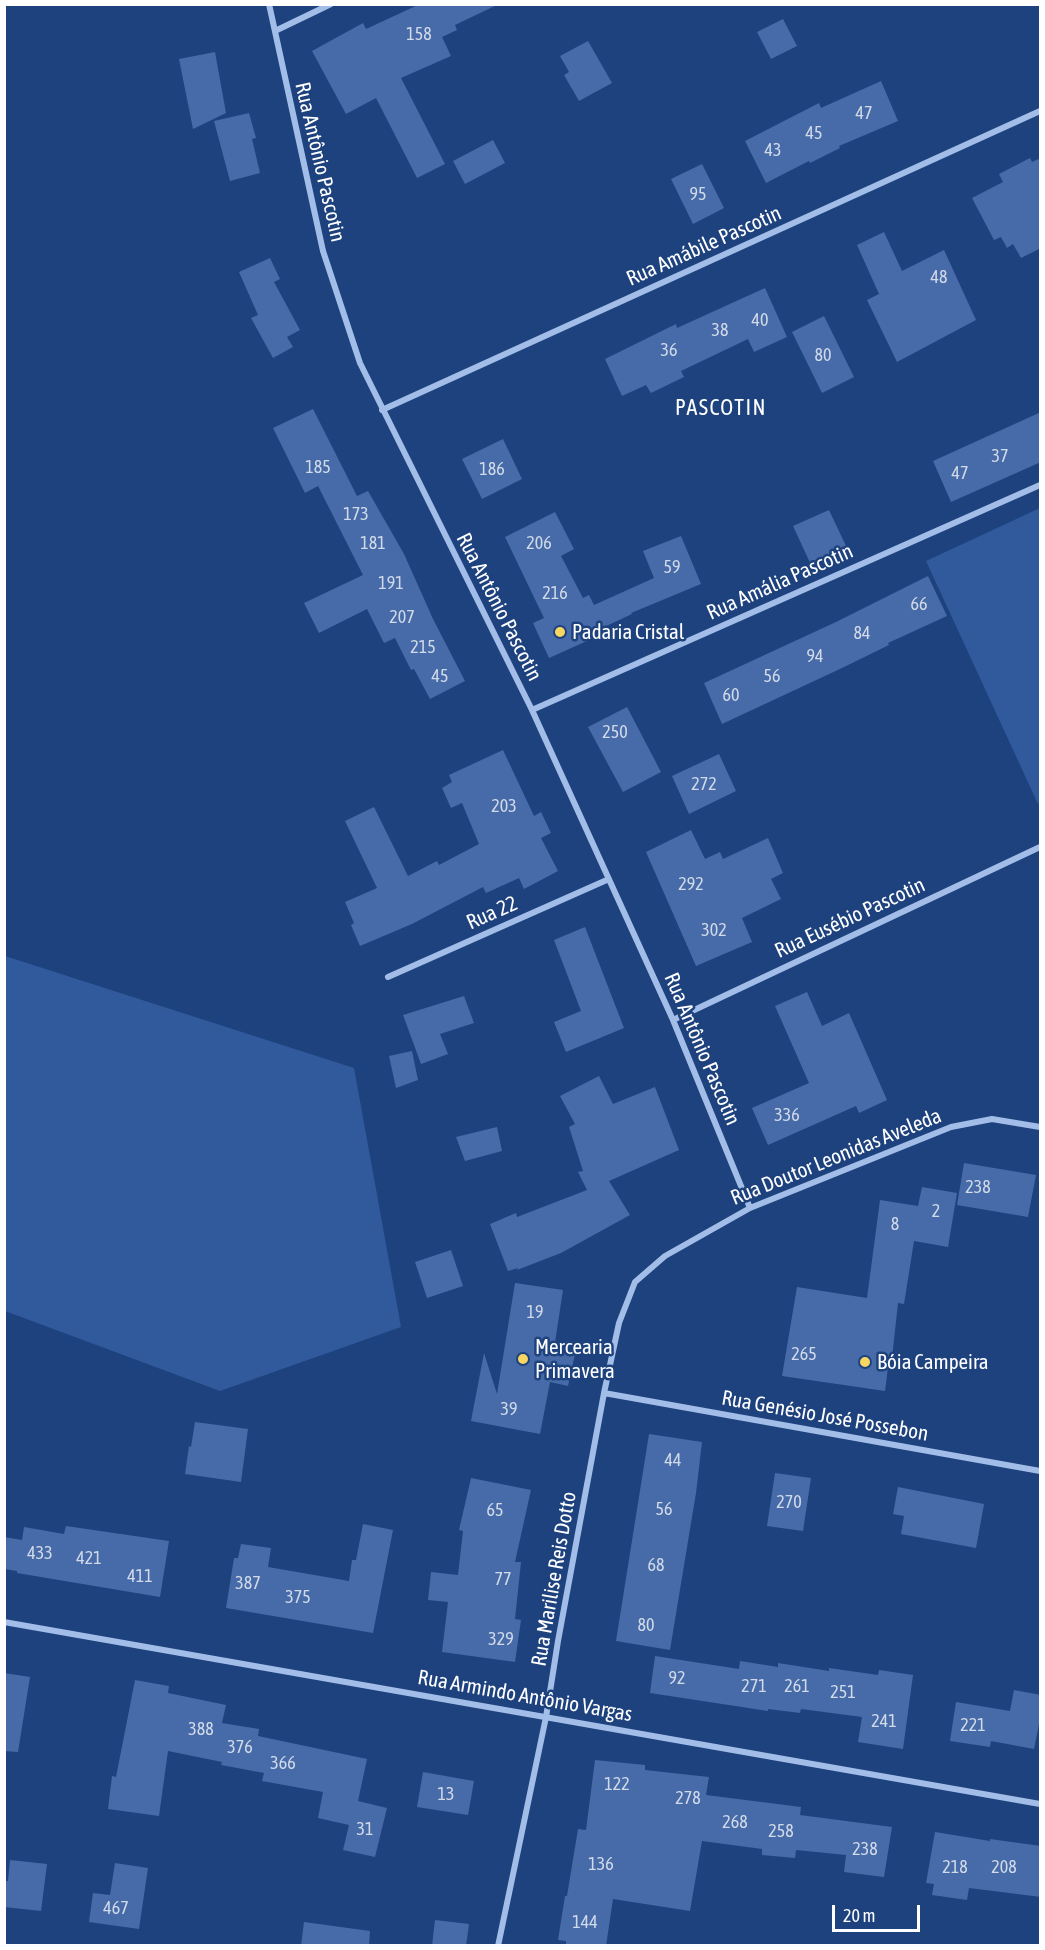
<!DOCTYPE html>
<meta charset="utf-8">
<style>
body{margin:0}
#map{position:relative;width:1045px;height:1950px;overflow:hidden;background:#1e427e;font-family:"Asap Condensed",sans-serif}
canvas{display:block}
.frame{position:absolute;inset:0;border:6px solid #fff;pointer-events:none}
.scale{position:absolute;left:832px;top:1905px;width:88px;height:27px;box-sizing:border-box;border:3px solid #fff;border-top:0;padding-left:8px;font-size:18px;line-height:21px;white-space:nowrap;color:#fff;-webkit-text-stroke:4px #1e427e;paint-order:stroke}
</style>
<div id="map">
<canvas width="1045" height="1950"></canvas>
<div class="frame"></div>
<div class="scale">20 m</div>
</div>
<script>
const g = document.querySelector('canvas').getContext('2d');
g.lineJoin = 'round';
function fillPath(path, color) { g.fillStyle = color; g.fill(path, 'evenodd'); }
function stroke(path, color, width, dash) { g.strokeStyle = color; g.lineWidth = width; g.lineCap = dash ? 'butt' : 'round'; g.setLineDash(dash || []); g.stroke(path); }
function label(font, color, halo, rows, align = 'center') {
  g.font = font + ' "Asap Condensed",sans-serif'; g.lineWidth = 5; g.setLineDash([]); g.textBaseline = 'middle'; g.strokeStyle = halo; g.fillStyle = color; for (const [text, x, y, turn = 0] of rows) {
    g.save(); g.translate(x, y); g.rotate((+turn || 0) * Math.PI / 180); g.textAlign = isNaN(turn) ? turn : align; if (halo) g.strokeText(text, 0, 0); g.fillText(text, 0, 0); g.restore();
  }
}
const green = new Path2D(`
 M1040,508v295l-2,1 -112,-243z
 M5,956l349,112 47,259 -181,64 -215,-80z`);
const building = new Path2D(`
 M420,4h79l-44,21 2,5 -15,7 9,19 -50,22 44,86 -28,14 -41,-80 -30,16 -34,-63 51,-28 3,6z
 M783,19l14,27 -26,13 -14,-27z
 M588,41l24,42 -33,18 -15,-26 5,-3 -9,-16z
 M215,52l11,61 -33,16 -14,-70z
 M881,81l17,40 -59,25 1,2 -30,15 -1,-2 -43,22 -21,-42 74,-38 2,5z
 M249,113l7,25 -4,1 8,34 -30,8 -16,-60z
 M493,140l12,23 -40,21 -12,-23z
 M1030,158l2,4 9,-4v90l-20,10 -8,-14 -6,4 -6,-11 -7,3 -22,-42 31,-16 -4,-8z
 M702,164l22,44 -31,16 -22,-45z
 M884,232l18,39 42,-21 32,70 -79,42 -30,-62 12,-6 -22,-49z
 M270,258l10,21 -6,3 26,48 -13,7 6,10 -20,11 -22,-40 7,-3 -19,-43z
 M765,288l22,49 -33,15 -6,-13 -67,32 3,6 -33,16 -5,-8 -24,11 -17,-37 71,-35 1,4z
 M824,316l30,61 -32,16 -30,-61z
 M313,409l44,87 11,-5 36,63 29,65 32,62 -35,18 -16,-30 -3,1 -16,-32 -11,5 -17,-34 -48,24 -15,-30 59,-28 -45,-89 -13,7 -32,-65z
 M1041,412v50l-90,40 -18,-41z
 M503,439l19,40 -40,20 -20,-40z
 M829,510l19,40 -36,17 -19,-41z
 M555,512l19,37 -13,7 22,42 6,-3 5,10 60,-27 -11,-27 38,-15 20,48 -70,29 1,1 -47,22 2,5 -38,17 -16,-35 11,-5 -39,-81z
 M928,576l19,40 -59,27 1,2 -47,23 -120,56 -18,-41 132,-61z
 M627,707l34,65 -38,20 -35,-65z
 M503,750l31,66 7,-4 10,21 -10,5 17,33 -34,18 -5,-11 -33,15 -3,-6 -71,37 -52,22 -9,-21 3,-2 -9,-21 32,-14 -32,-67 29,-14 34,69 29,-15 2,4 40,-21 -17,-41 -11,5 -9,-20 10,-6 -3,-7z
 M719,754l17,37 -47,23 -17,-38z
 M691,830l14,29 15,-7 3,7 45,-21 15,35 -12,6 10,20 -39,19 10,24 -56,24 -50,-114z
 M585,927l39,101 -58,24 -12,-30 27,-11 -27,-71z
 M807,992l15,34 27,-13 38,87 -28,13 -3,-7 -88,39 -16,-37 57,-25 -34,-77z
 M464,996l10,27 -34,11 8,20 -27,10 -18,-49z
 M412,1051l6,29 -22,8 -7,-32z
 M599,1076l14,28 42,-17 24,63 -70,31 21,34 -69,38 -44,17 1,-2 -10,3 -18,-47 26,-11 1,4 70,-27 -9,-18 5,-1 -14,-44 6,-3 -15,-28z
 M497,1127l5,24 -37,10 -9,-24z
 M964,1163l72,12 -8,42 -71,-12z
 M922,1187l35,6 -9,54 -34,-6 -10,63 -6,-1 -7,64h-3l-3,24 -103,-15 15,-89 70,11 13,-98 38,6z
 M451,1250l12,36 -36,12 -12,-36z
 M515,1283l48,7 -9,59 21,5 -7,32 -18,-4 -10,52 -69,-13 13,-68 13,41z
 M195,1422l53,7 -7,53 -56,-8 4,-28 2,1z
 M649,1434l53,8 -6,51 -26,157 -54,-9z
 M775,1473l36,5 -8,53 -36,-5z
 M471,1478l60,12 -16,72h6l-6,57 6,1 -6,42 -73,-10 6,-50 -20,-2 3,-28 27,3 5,-44 -4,-1z
 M898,1487l86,17 -8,44 -75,-14 3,-18 -11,-2z
 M363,1524l30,6 -20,103 -147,-25 8,-50h4l3,-14 30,4 -3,19 81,14 3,-21h4z
 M66,1526l103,15 -9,56 -143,-24v-2l-13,-2v-32l18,3 2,-13 40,7z
 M655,1656l84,13 1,-8 38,6v-4l51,8v-3l49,7 1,-5 34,5 -10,74 -45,-7 4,-25 -61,-8 -1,4 -32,-4v2l-118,-18z
 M4,1673l26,4 -12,75 -14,-1z
 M135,1680l34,6 -1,7 58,12 -4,18 37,6 -1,7 109,23 -9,42 29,7 -12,49 -32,-7 6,-25 -31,-7 5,-26 -61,-11 2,-8 -43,-8 1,-3 -54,-11 -9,65 -51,-7 4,-33 4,1z
 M1014,1690l27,5v19l-7,35 -43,-8 -1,6 -40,-6 6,-39 54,9z
 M595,1760l50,5v5l64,7 -3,18 95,12 -1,8 92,12 -8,50 -40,-5 2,-17 -50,-5 -1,8 -33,-3v-6l-60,-8 -12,70 -77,-12 -7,47h-40v-5l-8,-1 7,-44h2l11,-67 8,1z
 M423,1772l51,9 -6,34 -51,-8z
 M935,1832l55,9v-2l51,7v51l-72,-9 -2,12 -35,-5 2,-11 -8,-1z
 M10,1860l37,4 -6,47 -37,-4v-26h4z
 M115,1863l33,5 -9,61 -50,-7 4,-29 17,2z
 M435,1920l34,4 -3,22h-34z
 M304,1922l66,9 -1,15h-68z`);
const street = new Path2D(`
 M269,4l54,247 37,112 172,347 141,310 77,188
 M275,31l56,-27
 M382,410l658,-299
 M532,710l508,-225
 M388,977l221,-98
 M673,1020l367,-173
 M604,1393l436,78
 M4,1622l1036,182
 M498,1946l48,-229 12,-76 46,-248 15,-70 16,-41 30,-26 85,-48 201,-81 41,-8 48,8`);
const markers = [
 [560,632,6,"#f7d661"],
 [523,1359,6,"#f7d661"],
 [865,1362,6,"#f7d661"]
];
const numberNames = [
 ["158",419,34],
 ["47",864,113],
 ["45",814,133],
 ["43",773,150],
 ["95",698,194],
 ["48",939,277],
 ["40",760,320],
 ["38",720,330],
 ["36",669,350],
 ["80",823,355],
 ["37",1000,456],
 ["185",318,467],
 ["186",492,469],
 ["47",960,473],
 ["173",356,514],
 ["181",373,543],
 ["206",539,543],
 ["59",672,567],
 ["191",391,583],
 ["216",555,593],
 ["66",919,604],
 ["207",402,617],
 ["84",862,633],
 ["215",423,647],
 ["94",815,656],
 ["45",440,676],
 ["56",772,676],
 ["60",731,695],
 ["250",615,732],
 ["272",704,784],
 ["203",504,806],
 ["292",691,884],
 ["302",714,930],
 ["336",787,1115],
 ["238",978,1187],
 ["2",936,1211],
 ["8",895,1224],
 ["19",535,1312],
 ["265",804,1354],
 ["39",509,1409],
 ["44",673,1460],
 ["270",789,1502],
 ["56",664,1509],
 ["65",495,1510],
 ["433",40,1553],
 ["421",89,1558],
 ["68",656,1565],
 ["411",140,1576],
 ["77",503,1579],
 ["387",248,1583],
 ["375",298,1597],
 ["80",646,1625],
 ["329",501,1639],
 ["92",677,1678],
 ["271",754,1686],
 ["261",797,1686],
 ["251",843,1692],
 ["241",884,1721],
 ["221",973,1725],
 ["388",201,1729],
 ["376",240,1747],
 ["366",283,1763],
 ["122",617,1784],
 ["13",446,1794],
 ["278",688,1798],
 ["268",735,1822],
 ["31",365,1829],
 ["258",781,1831],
 ["238",865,1849],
 ["136",601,1864],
 ["218",955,1867],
 ["208",1004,1867],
 ["467",116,1908],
 ["144",585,1922]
];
const streetNames = [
 ["Rua Antônio Pascotin",320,162,77],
 ["Rua Amábile Pascotin",704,246,-24],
 ["Rua Amália Pascotin",780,582,-24],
 ["Rua Antônio Pascotin",499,607,63],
 ["Rua 22",492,913,-24],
 ["Rua Eusébio Pascotin",850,918,-25],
 ["Rua Antônio Pascotin",702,1049,67],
 ["Rua Doutor Leonidas Aveleda",836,1157,-22],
 ["Rua Genésio José Possebon",825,1416,10],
 ["Rua Marilise Reis Dotto",554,1579,-80],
 ["Rua Armindo Antônio Vargas",525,1696,10]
];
const poiNames = [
 ["Padaria Cristal",572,632],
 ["Mercearia",535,1347],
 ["Primavera",535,1371],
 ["Bóia Campeira",877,1362]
];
const neighbourhoodNames = [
 ["PASCOTIN",721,408]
];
fillPath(green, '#315a9d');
fillPath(building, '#476ba8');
stroke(street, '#a2bde8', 6);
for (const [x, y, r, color] of markers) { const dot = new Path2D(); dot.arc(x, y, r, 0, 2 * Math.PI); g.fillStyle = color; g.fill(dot); stroke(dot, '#1e427e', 2); }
label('18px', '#d1dae9', null, numberNames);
label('21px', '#fff', '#1e427e', streetNames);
label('21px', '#fff', '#1e427e', poiNames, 'left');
g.letterSpacing = '1.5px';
label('22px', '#fff', '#1e427e', neighbourhoodNames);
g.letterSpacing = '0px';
</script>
